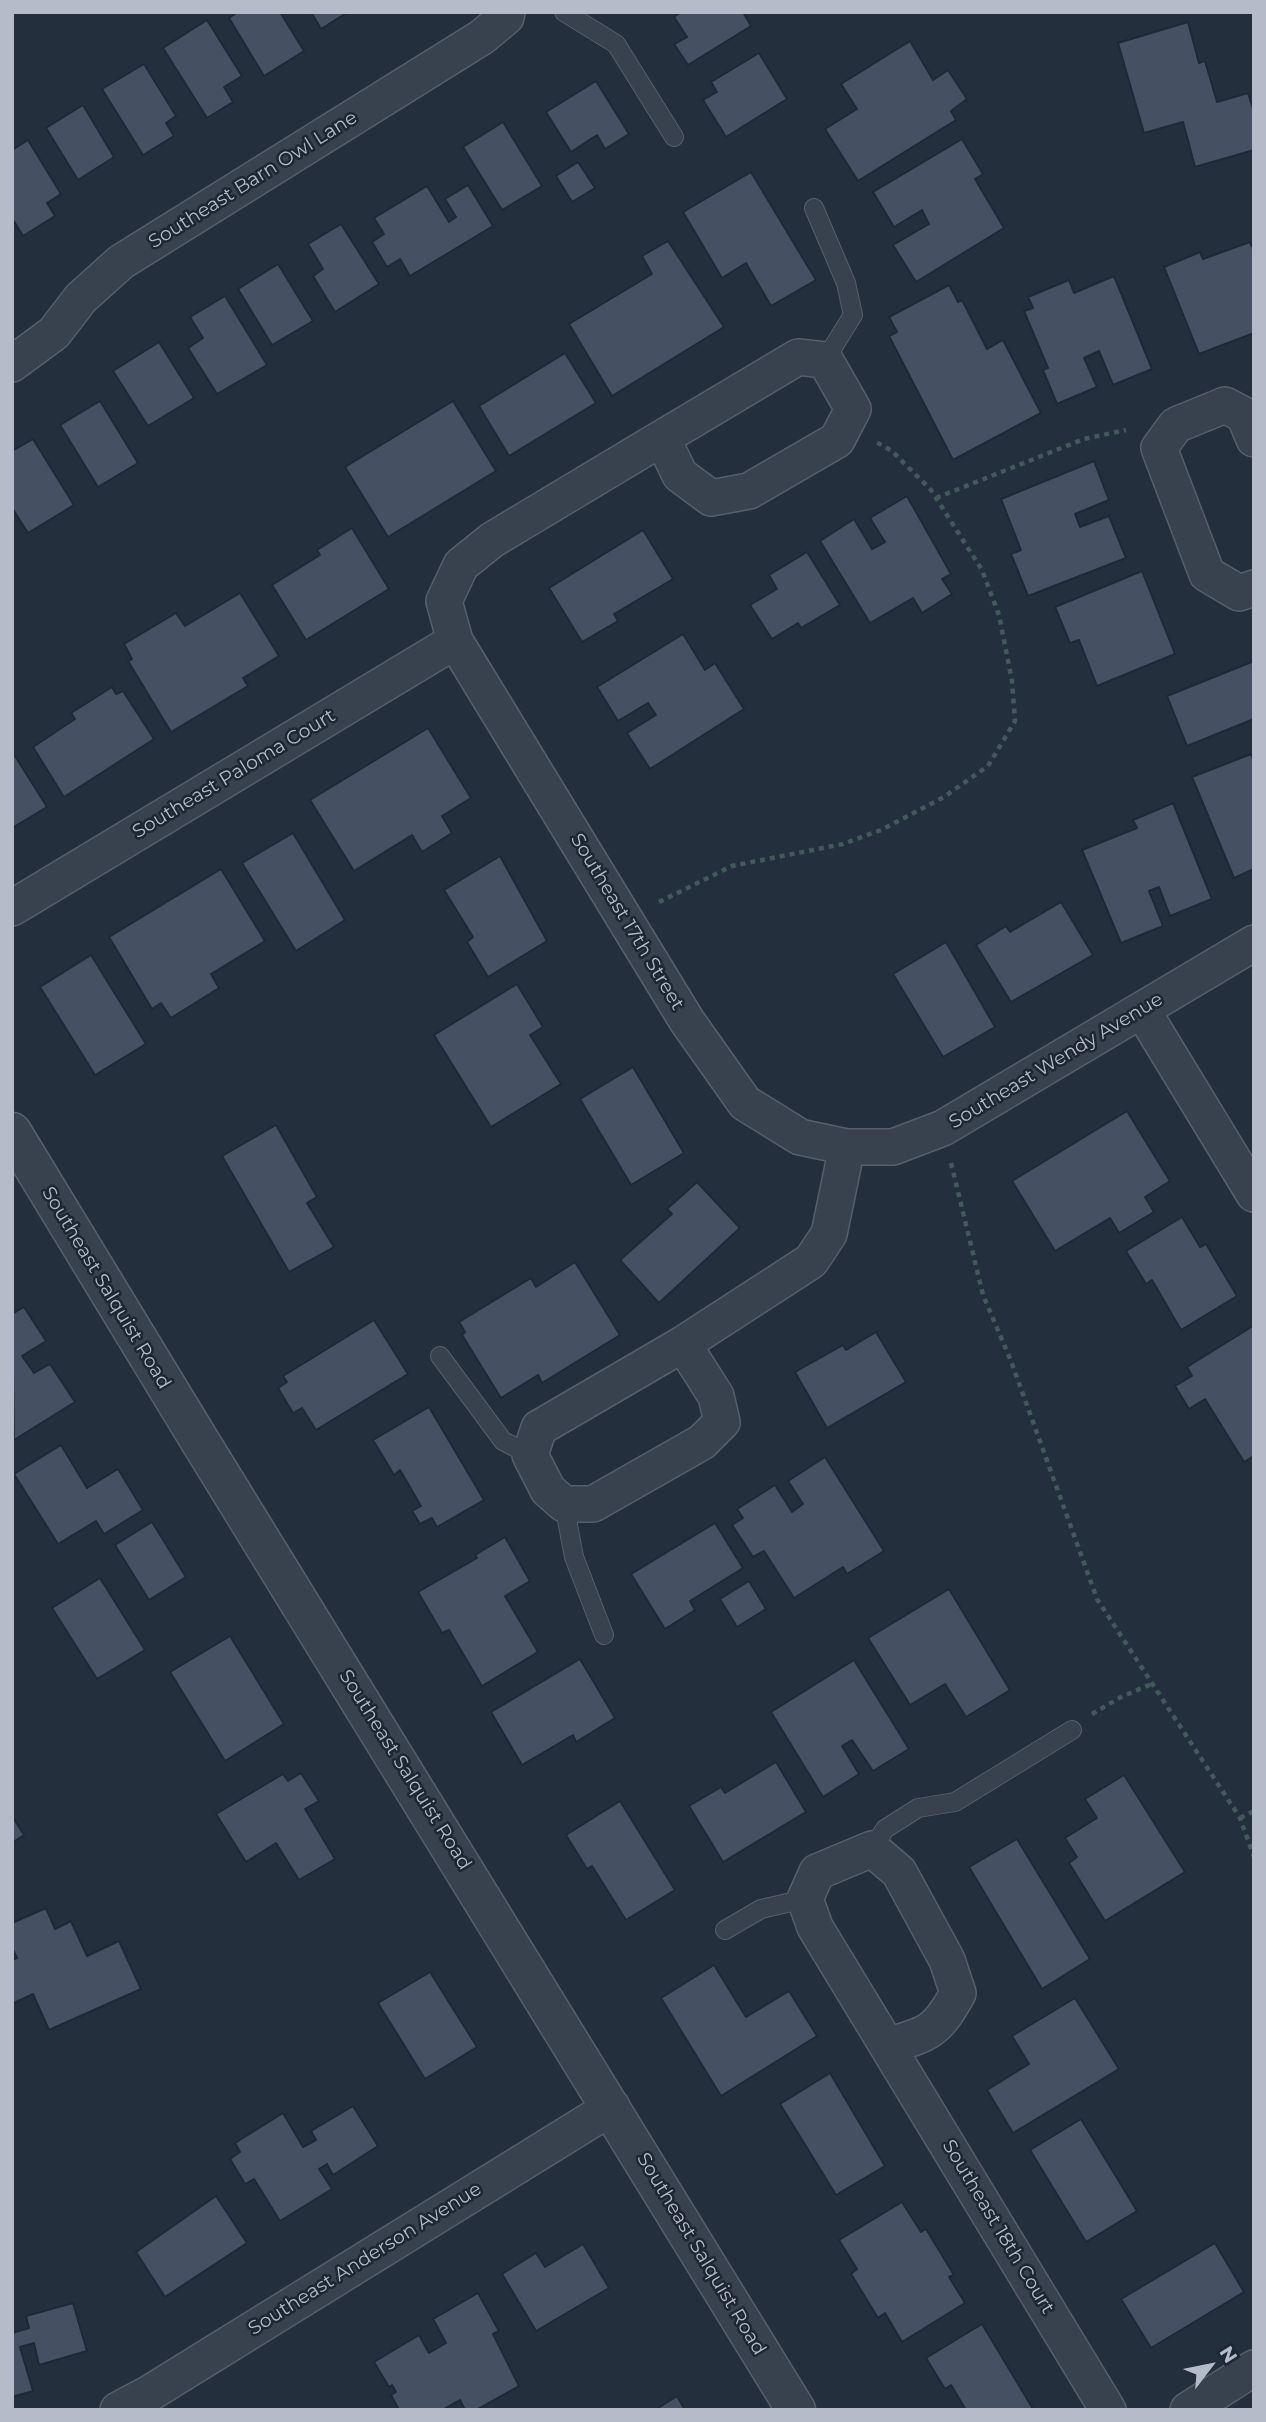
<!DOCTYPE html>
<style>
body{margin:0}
#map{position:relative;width:1266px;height:2422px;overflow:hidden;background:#242f3e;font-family:Montserrat,sans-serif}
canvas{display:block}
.frame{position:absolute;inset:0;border:14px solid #b4bcc9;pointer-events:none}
.north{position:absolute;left:1175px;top:2331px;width:70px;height:70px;-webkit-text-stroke:5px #1d2633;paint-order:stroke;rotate:58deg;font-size:19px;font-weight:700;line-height:28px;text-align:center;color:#b4bcc9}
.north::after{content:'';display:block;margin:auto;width:24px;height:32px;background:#b4bcc9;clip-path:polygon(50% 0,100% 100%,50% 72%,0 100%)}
</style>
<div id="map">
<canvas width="1266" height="2422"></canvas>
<div class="frame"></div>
<div class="north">N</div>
</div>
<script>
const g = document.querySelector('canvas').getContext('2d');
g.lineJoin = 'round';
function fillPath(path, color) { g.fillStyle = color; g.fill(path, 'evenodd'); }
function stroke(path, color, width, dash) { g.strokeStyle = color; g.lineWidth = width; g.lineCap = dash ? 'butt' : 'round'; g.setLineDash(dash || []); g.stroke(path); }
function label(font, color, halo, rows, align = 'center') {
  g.font = font + ' Montserrat,sans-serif'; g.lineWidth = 5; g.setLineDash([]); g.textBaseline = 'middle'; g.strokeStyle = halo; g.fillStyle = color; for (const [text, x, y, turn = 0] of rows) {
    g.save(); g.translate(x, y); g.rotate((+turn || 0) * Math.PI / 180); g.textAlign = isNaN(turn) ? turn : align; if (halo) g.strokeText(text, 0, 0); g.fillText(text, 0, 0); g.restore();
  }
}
const building = new Path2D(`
 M238,12h42l24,39 -40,25 -35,-58z
 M311,12h37l-27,17z
 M681,12h62l8,14 -63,39 -14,-21 13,-7 -13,-20z
 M207,20l35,56 -18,11 9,15 -26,16 -44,-70z
 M1188,22l11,41 6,-2 12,41 31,-9 6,19v38l-59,17 -12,-45 -39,11 -26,-90z
 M910,41l23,39 15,-10 19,29 -16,12 5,9 -98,61 -33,-52 32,-20 -16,-25z
 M759,53l28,46 -61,38 -23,-37 14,-8 -6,-10z
 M144,64l32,52 -10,7 8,13 -31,19 -41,-66z
 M596,81l33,53 -24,15 -8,-14 -26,17 -25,-40z
 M83,105l31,52 -36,23 -32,-52z
 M503,122l39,64 -40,24 -39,-63z
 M962,139l21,35 -8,5 29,49 -88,54 -23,-37 36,-21 -7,-14 -28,17 -21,-35z
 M28,140l33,54 -14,9 8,13 -32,20 -11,-18v-68z
 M578,162l17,26 -23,14 -16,-26z
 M751,172l65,108 -45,26 -25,-43 -24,15 -39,-66z
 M468,185l25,41 -83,50 -10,-17 -13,8 -15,-25 12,-8 -10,-16 53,-32 22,36 7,-5 -11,-18z
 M341,224l38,60 -44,28 -22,-36 10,-7 -15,-25z
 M668,241l56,86 -112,69 -43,-72 83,-50 -10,-18z
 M1250,242l4,9v82l-55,21 -35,-87 36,-15 3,7z
 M278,264l35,57 -41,24 -34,-56z
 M1114,276l38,93 -39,16 -14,-34 -15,7 13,29 -40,17 -14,-34 5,-2 -24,-57 9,-3 -5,-11 41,-17 5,13z
 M949,285l9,17 4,-2 25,49 16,-9 38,73 -88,47 -64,-124 8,-4 -8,-15z
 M225,296l42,69 -50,29 -29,-46 15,-10 -13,-21z
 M159,342l35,56 -46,28 -35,-55z
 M565,353l31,50 -87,53 -30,-50z
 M100,401l38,62 -40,24 -38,-62z
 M453,401l43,70 -108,66 -43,-70z
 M33,439l41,66 -46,28 -16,-25v-57z
 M1094,461l15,39 -34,14 5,13 29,-11 17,42 -98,38 -17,-42 10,-4 -20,-51z
 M907,496l44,78 -9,5 10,15 -30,19 -9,-15 -43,25 -50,-82 34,-22 18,30 13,-7 -15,-24z
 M352,528l37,61 -83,51 -34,-55 48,-30 -3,-5z
 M643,530l30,49 -59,35 4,7 -36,21 -33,-54z
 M807,552l33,53 -39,23 -3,-5 -26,16 -22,-34 27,-16 -8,-14z
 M1142,571l33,83 -78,32 -18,-46 -9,3 -15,-36z
 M240,593l39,63 -36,22 5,8 -77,46 -43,-71 4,-2 -8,-15 52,-31 9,13z
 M683,634l22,36 10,-7 29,46 -94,60 -23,-36 29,-18 -8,-12 -30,18 -21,-34z
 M1254,661v58l-67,27 -20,-50z
 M112,687l4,7 7,-3 31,48 -90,58 -31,-50 42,-28 -4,-6z
 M428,728l43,70 -29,18 10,17 -30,19 -10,-17 -58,36 -44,-71z
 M1251,754l3,8v107l-20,9 -42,-101z
 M15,756l32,51 -35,21v-71z
 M1173,803l39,96 -42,17 -11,-29 -10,4 14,35 -42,17 -39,-93 55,-22 -4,-8z
 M293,833l52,87 -49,31 -54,-88z
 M500,856l47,85 -59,36 -21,-35 6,-5 -29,-47z
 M221,869l44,72 -54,33 8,14 -48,30 -10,-15 -9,6 -43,-72z
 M1061,902l32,53 -82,47 -35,-57 30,-19 4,6z
 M946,942l49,85 -52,30 -50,-83z
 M91,955l55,89 -51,31 -55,-88z
 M517,984l26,43 -13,8 31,49 -70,43 -57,-92z
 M633,1067l51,86 -53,32 -51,-86z
 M1127,1111l43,70 -25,16 9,15 -35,21 -9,-15 -55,33 -43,-70z
 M276,1125l41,72 -10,6 27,44 -45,25 -67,-116z
 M697,1182l43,46 -81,75 -39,-43 52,-46 -5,-5z
 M1182,1217l18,30 6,-3 31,52 -56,34 -29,-50 -6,4 -20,-33z
 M575,1262l45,73 -78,48 -4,-8 -37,23 -39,-63 3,-3 -6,-10 72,-44 5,9z
 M24,1307l22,34 -24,15 12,17 16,-9 25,38 -61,38 -2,-126z
 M374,1320l34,54 -92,56 -14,-22 -9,5 -15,-25 9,-6 -4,-6z
 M1253,1326l1,130 -10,6 -39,-63 -16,10 -14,-23 17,-10 -5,-9z
 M876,1332l30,50 -79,46 -32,-56 48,-27 3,5z
 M429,1407l55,93 -47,27 -5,-9 -12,6 -8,-13 9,-5 -21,-36 -6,5 -21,-35z
 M61,1445l26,43 31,-19 25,41 -39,24 -8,-13 -38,23 -44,-70z
 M825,1457l59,94 -37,23 -4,-7 -49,31 -30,-47 -11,6 -21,-32 11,-7 -6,-9 38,-24 17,27 11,-8 -15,-23z
 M152,1522l34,55 -37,23 -34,-55z
 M715,1523l28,45 -53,33 5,9 -30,19 -34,-55z
 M505,1537l25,44 -25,15 33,56 -56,34 -33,-56 -7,3 -24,-41 59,-34 -2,-3z
 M100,1578l45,72 -48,29 -45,-71z
 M749,1581l17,28 -29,18 -17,-28z
 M949,1589l61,101 -44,27 -21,-33 -35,21 -42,-67z
 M230,1636l54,88 -59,37 -55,-89z
 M580,1659l35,59 -39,24 -3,-7 -51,30 -31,-53z
 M854,1660l55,89 -36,22 -21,-31 -10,6 17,28 -36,23 -52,-85z
 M776,1762l30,50 -83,50 -34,-56 32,-19 4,6z
 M301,1773l18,28 -14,8 30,50 -36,21 -23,-37 -30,19 -30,-48 67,-40 5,7z
 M1124,1775l61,97 -80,49 -36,-58 8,-6 -12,-19 32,-20 -12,-19z
 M620,1801l55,89 -49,30 -34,-54 -5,3 -21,-34z
 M12,1816l12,19 -12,8z
 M1017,1839l73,120 -48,30 -73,-122z
 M46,1908l9,21 16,-8 16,35 32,-15 22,48 -92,41 -16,-36 -21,10v-44l5,-2 -5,-10v-25z
 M714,1965l32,52 43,-26 28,45 -96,60 -60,-98z
 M430,1972l47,75 -52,32 -47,-76z
 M1075,1998l44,71 -106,64 -26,-43 42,-26 -17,-28z
 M830,2073l55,93 -49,29 -56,-91z
 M353,2106l25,40 -45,29 -6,-11 -8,5 13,20 -52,32 -26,-42 -9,5 -15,-25 10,-7 -5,-9 48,-30 20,34 13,-7 -5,-9z
 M1081,2119l56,92 -51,31 -56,-92z
 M216,2196l31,47 -82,54 -29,-45z
 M902,2202l19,30 5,-3 28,46 -5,2 16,26 -63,39 -17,-29 -7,5 -27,-44 6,-5 -18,-29z
 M1215,2243l29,49 -93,56 -30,-49z
 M583,2244l26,44 -73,43 -34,-57 34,-21 9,14z
 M478,2293l21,38 -6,3 26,52 -43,24h-11l-5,-10 -18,10h-43l-8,-15 5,-3 -4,-7 -3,2 -15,-25 45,-27 10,18 17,-10 -13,-24z
 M73,2303l14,48 -48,14 -5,-22 -14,4 13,44 -21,6v-64l17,-5 -3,-12z
 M982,2324l51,85 -1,1h-66l-15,-25 -6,4 -19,-31z
 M677,2396l8,14h-30z`);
const path = new Path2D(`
 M936,498l148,-59 42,-9
 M659,902l73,-36 111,-22 38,-14 63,-33 44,-31 27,-45 -3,-40 -13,-66 -17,-45 -51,-80 -39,-39 -16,-9
 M951,1163l32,132 28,66 86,238 143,219 14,39
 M1092,1714l29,-17 33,-14
 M1240,1818l14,-7`);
const service = new Path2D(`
 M564,12l52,32 58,93
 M814,208l32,75 7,32 -28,45
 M440,1356l63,85 27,14
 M564,1504l10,53 30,78
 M872,1849l13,-20 33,-21 37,-6 117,-72
 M725,1930l36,-21 44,-10`);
const minor = new Path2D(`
 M798,357l27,3 28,49 -16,31 -88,51 -38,7 -31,-23 -18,-37z
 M12,364l42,-31 27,-35 40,-36 361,-225 24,-20 1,-5
 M662,438l-170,102 -31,25 -17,36 11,40 232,380 58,82 55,34 47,10h46l50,-19 311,-185
 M1254,439l-10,-24 -19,-10 -49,20 -17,23 48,126 32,19 15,-5
 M12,908l443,-267
 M1142,1010l112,184
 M683,1344l33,52 6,26 -20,20 -109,62h-29l-16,-14 -18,-35 9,-27z
 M683,1344l128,-83 18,-27 18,-87
 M888,2045c41,-10 50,-15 70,-52l-11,-33 -48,-88 -27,-23 -55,23 -12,27 10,28 293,483
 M118,2410l32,-17 462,-286
 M1188,2410l66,-42`);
const tertiary = new Path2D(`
 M12,1132c258,428 524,851 784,1278`);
const streetNames = [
 ["Southeast Barn Owl Lane",253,180,-32],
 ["Southeast Paloma Court",234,774,-31],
 ["Southeast 17th Street",627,922,59],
 ["Southeast Wendy Avenue",1056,1061,-31],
 ["Southeast Salquist Road",106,1288,59],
 ["Southeast Salquist Road",405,1770,58],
 ["Southeast 18th Court",998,2227,59],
 ["Southeast Salquist Road",701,2254,59],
 ["Southeast Anderson Avenue",365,2259,-32]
];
fillPath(building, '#455162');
stroke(building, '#1f2835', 2);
stroke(service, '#565f6c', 20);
stroke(minor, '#565f6c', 38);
stroke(tertiary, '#565f6c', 41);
stroke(path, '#44595c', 4.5, [5, 5]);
stroke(service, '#38414e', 18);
stroke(minor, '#38414e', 35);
stroke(tertiary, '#38414e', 38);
label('19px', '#b4bcc9', '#1d2633', streetNames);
</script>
